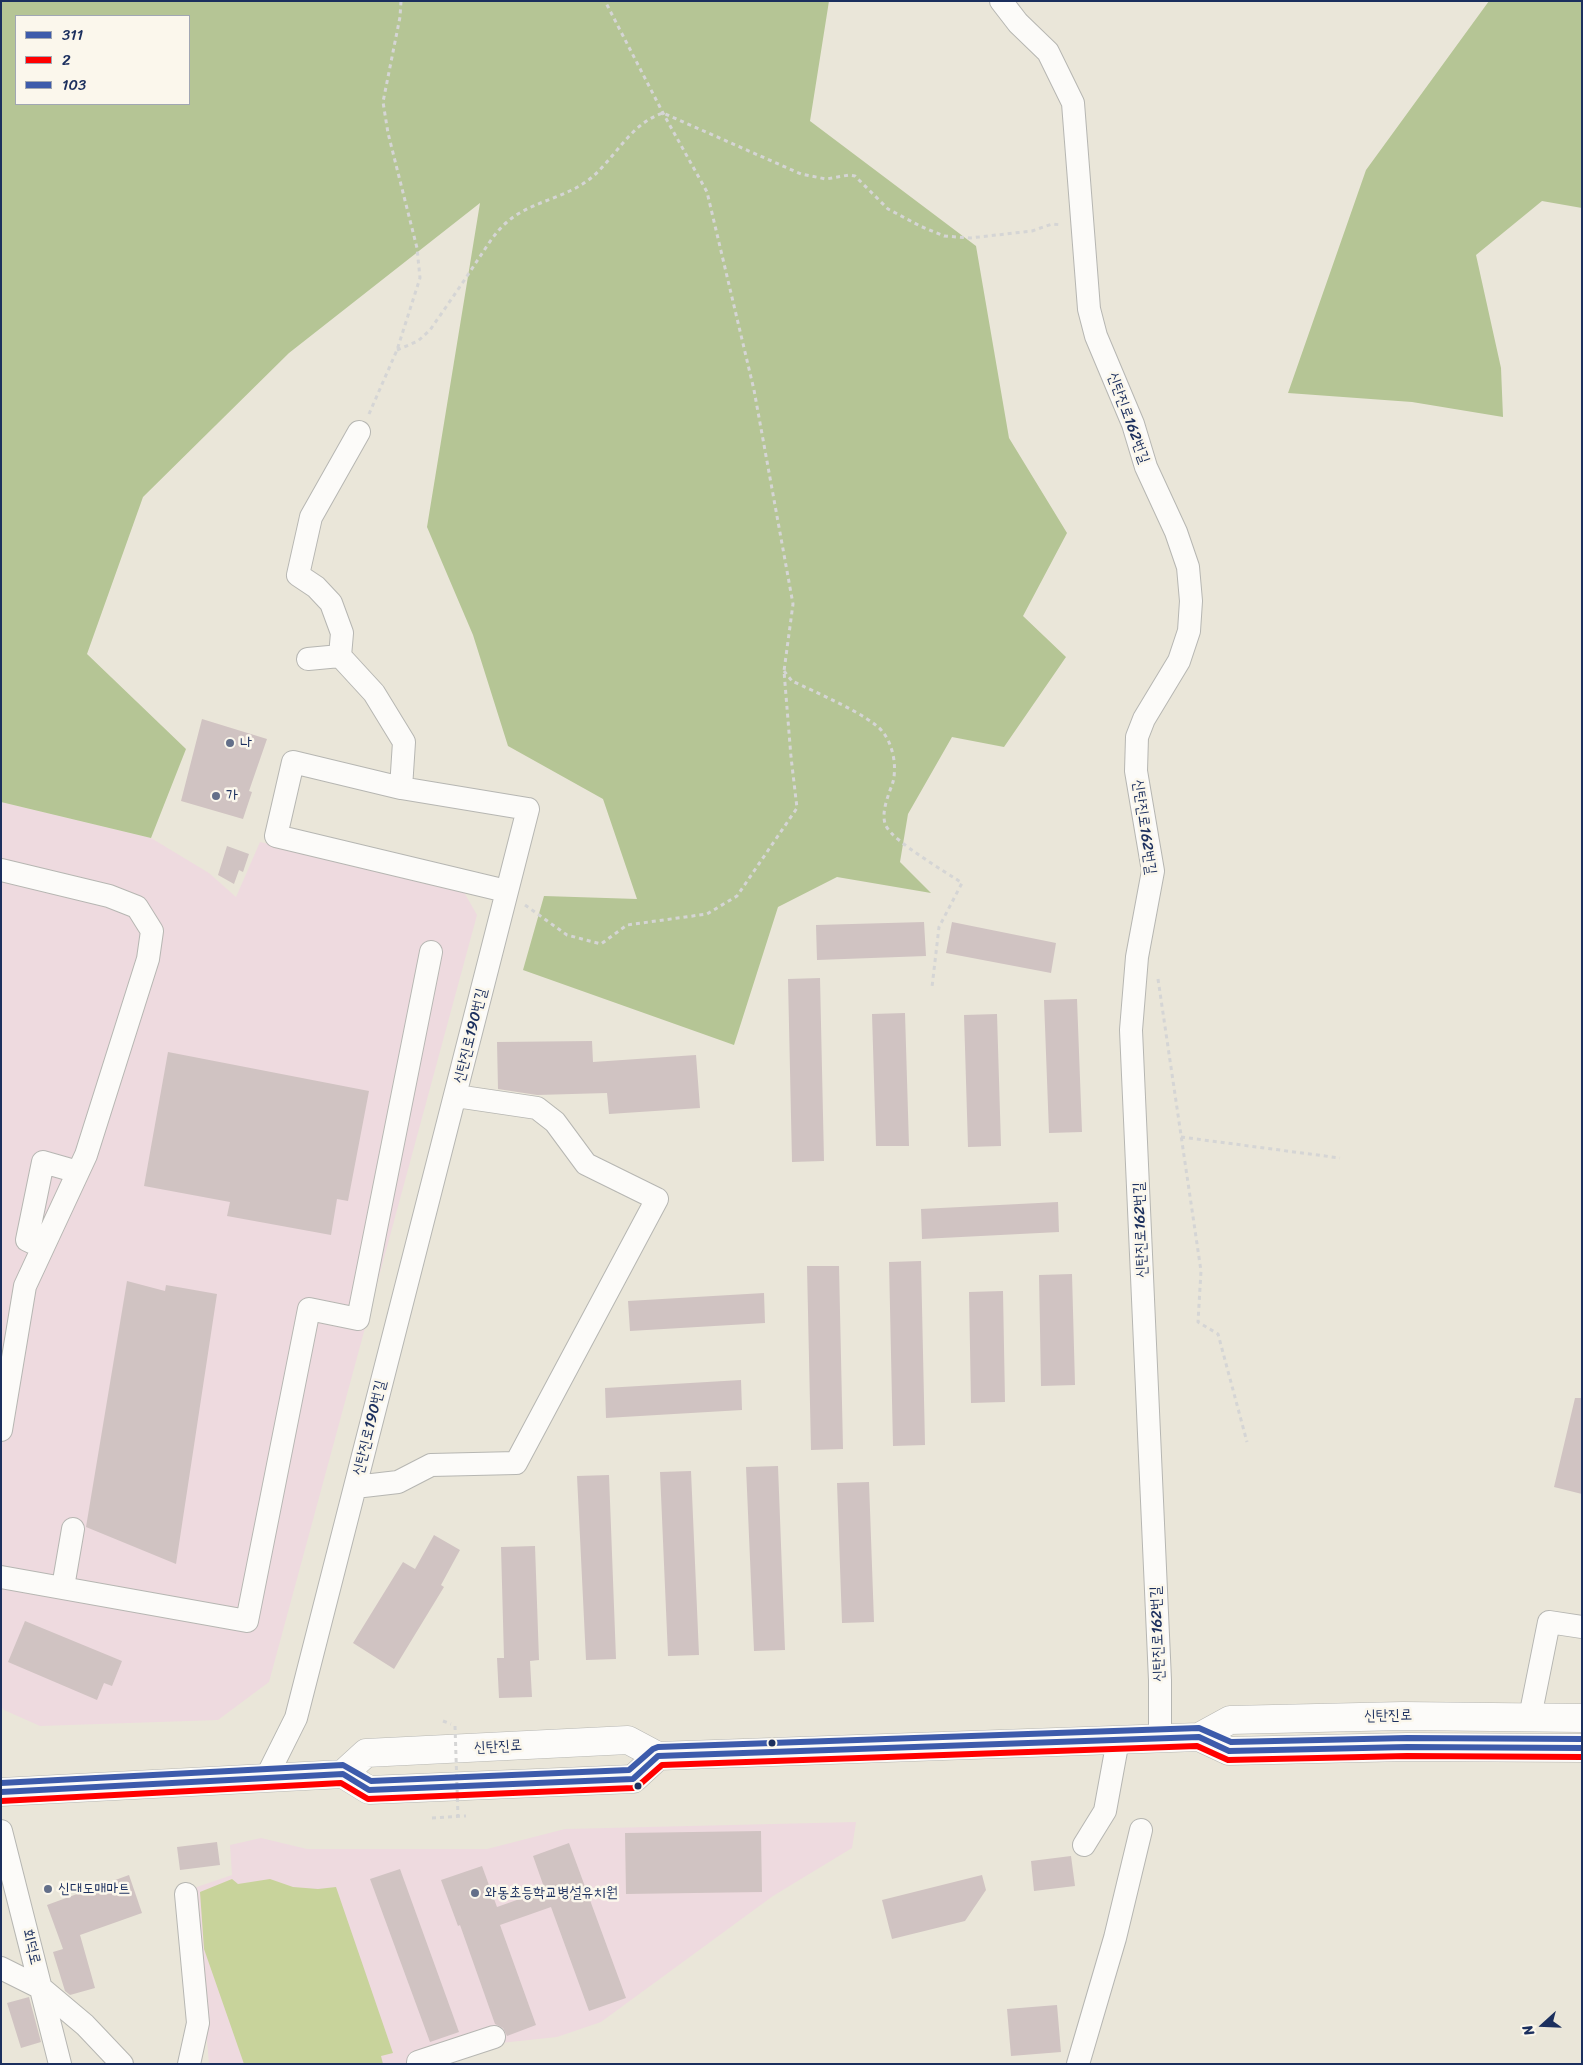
<!DOCTYPE html>
<meta charset="utf-8">
<style>
body{margin:0}
#map{position:relative;width:1583px;height:2065px;overflow:hidden;background:#eae6d9;font-family:Sriracha,sans-serif}
canvas{display:block}
.frame{position:absolute;inset:0;border:2px solid #1b2f5e;pointer-events:none}
.legend{position:absolute;left:15px;top:15px;width:175px;height:90px;box-sizing:border-box;background:#fbf7ec;border:1px solid #a1a7b3;margin:0;padding:6px 9px;list-style:none;font-size:15px;color:#1b2f5e}
.legend li{display:flex;align-items:center;gap:10px;height:25px}
.legend b{width:25px;border:1px solid #a1a7b3}
.north{position:absolute;left:1518px;top:2000px;width:50px;height:50px;-webkit-text-stroke:4px #fbf7ec;paint-order:stroke;rotate:250deg;font-size:14px;font-weight:700;line-height:20px;text-align:center;color:#1b2f5e}
.north::after{content:'';display:block;margin:auto;width:18px;height:22px;background:#1b2f5e;clip-path:polygon(50% 0,100% 100%,50% 72%,0 100%)}
</style>
<div id="map">
<canvas width="1583" height="2065"></canvas>
<div class="frame"></div>
<ul class="legend">
<li><b style="height:6px;background:#3d5bab"></b>311</li>
<li><b style="height:6px;background:#f00"></b>2</li>
<li><b style="height:6px;background:#3d5bab"></b>103</li>
</ul>
<div class="north">N</div>
</div>
<script>
const g = document.querySelector('canvas').getContext('2d');
g.lineJoin = 'round';
function fillPath(path, color) { g.fillStyle = color; g.fill(path, 'evenodd'); }
function stroke(path, color, width, dash) { g.strokeStyle = color; g.lineWidth = width; g.lineCap = dash ? 'butt' : 'round'; g.setLineDash(dash || []); g.stroke(path); }
function label(font, color, halo, rows, align = 'center') {
  g.font = font + ' Sriracha,"Poor Story",sans-serif'; g.lineWidth = 5; g.setLineDash([]); g.textBaseline = 'middle'; g.strokeStyle = halo; g.fillStyle = color; for (const [text, x, y, turn = 0] of rows) {
    g.save(); g.translate(x, y); g.rotate((+turn || 0) * Math.PI / 180); g.textAlign = isNaN(turn) ? turn : align; if (halo) g.strokeText(text, 0, 0); g.fillText(text, 0, 0); g.restore();
  }
}
const built = new Path2D(`
 M1,802l150,36 58,35 27,24 24,-55 200,43 17,30 -208,767 -51,38 -178,6 -36,-16 -3,-3z
 M856,1822l-4,26 -79,48 -172,126 -44,15 -57,6 -53,21h-238l-15,-176 38,-13 -2,-30 31,-7 46,11h180l78,-20z`);
const green = new Path2D(`
 M232,1879l6,5 32,-5 23,8 25,2 18,-2 57,166 -12,3 2,8h-139l-40,-115 -4,-57z`);
const forest = new Path2D(`
 M1,1h828l-19,120 166,125 33,192 58,95 -44,83 43,41 -62,90 -52,-10 -44,77 -8,48 31,31 -94,-16 -59,30 -44,138 -211,-75 21,-74 93,3 -34,-100 -95,-53 -35,-111 -46,-108 53,-324 -191,150 -146,144 -56,157 99,95 -35,89 -150,-36zM16,16h173v88h-173z
 M1489,1h93v207l-40,-7 -66,54 25,113 2,49 -91,-15 -124,-9 78,-223z`);
const building = new Path2D(`
 M202,719l65,20 -18,52 3,1 -9,27 -62,-18z
 M227,846l22,8 -6,18 -4,-2 -5,14 -16,-9z
 M924,922l2,34 -109,4 -1,-35z
 M952,922l104,21 -5,30 -105,-20z
 M820,978l4,183 -32,1 -4,-183z
 M1077,999l5,133 -33,1 -5,-133z
 M905,1013l4,133h-33l-4,-132z
 M997,1014l4,132 -33,1 -4,-132z
 M592,1041l1,21 103,-7 4,53 -91,6 -2,-21 -70,2 -39,-6 -1,-47z
 M168,1052l201,39 -21,110 -11,-2 -6,36 -104,-19 3,-14 -86,-16z
 M1058,1202l1,30 -137,7 -1,-30z
 M921,1261l4,184 -32,1 -4,-184z
 M807,1266h32l4,183 -32,1z
 M1072,1274l3,111 -34,1 -2,-111z
 M127,1281l38,10 1,-6 51,9 -41,270 -90,-37z
 M1003,1291l2,111 -34,1 -2,-111z
 M764,1293l1,30 -135,8 -2,-30z
 M741,1380l1,30 -136,8 -1,-30z
 M1575,1398h7v96l-28,-7z
 M778,1466l7,184 -31,1 -8,-184z
 M691,1471l8,184 -31,1 -8,-184z
 M609,1475l7,184 -30,1 -9,-184z
 M869,1482l5,140 -32,1 -5,-140z
 M434,1535l26,15 -19,35 3,2 -50,82 -41,-26 50,-81 12,7z
 M535,1546l4,114 -9,1 2,36 -33,1 -2,-40h7l-3,-111z
 M25,1621l97,40 -10,25 -8,-3 -7,17 -89,-38z
 M761,1831l1,61 -136,2 -1,-61z
 M217,1842l3,23 -40,5 -3,-23z
 M569,1843l57,155 -37,13 -38,-104 -51,18 36,100 -29,11 -4,-8 -8,-4 -35,-99 -2,1 -17,-46 41,-14 15,41 48,-17 -12,-34z
 M1071,1856l4,30 -41,5 -3,-30z
 M400,1869l59,163 -29,10 -60,-163z
 M129,1875l13,38 -62,22 15,53 -25,7 -5,-4 -12,-39 10,-3 -16,-44z
 M982,1875l4,15 -21,31 -73,18 -10,-39z
 M29,1997l12,45 -20,6 -14,-45z
 M1057,2005l4,47 -50,4 -4,-47z`);
const path = new Path2D(`
 M397,350l21,-9 12,-11c16,-23 32,-46 47,-69 9,-13 18,-29 30,-39 24,-21 60,-24 84,-44 26,-22 39,-54 72,-65l138,61 25,5 23,-4 6,1 33,33 32,17 24,10 26,2 62,-7 20,-7 10,1
 M369,414l28,-64 23,-72 -3,-30 -29,-115 -5,-31 17,-85 1,-16
 M784,671l8,10c21,10 77,34 90,50 11,13 15,35 11,51 -4,12 -13,31 -7,44 8,16 60,46 76,57l-23,44 -7,60
 M525,905l42,30 34,9 26,-19 80,-11 30,-18 60,-88 -6,-51 -7,-86 9,-67 -39,-214 -47,-198 -44,-79 -58,-112
 M1158,979l43,292 -3,51 20,12 29,108
 M1181,1137l159,21
 M443,1721l8,3
 M432,1818l34,-2`);
const minor = new Path2D(`
 M1001,1l17,22 30,29 25,51 16,206 7,27 37,88 13,43 30,65 12,35 3,34 -2,30 -10,30 -35,58 -7,18 -1,34 17,100 -16,86 -6,73 29,650v58
 M308,659l32,-3
 M401,788l-108,-26 -17,74 230,55
 M1,870l108,26 28,11 15,24 -4,28 -62,196 -61,131 -24,144
 M42,1247l-15,-7 16,-78 35,10
 M355,1487l43,-5 33,-17 85,-2 141,-264 -71,-35 -31,-42 -18,-14 -81,-12
 M1,1577l246,44 62,-312 49,10 73,-367
 M63,1587l10,-58
 M1530,1717l19,-95 33,5
 M266,1778l30,-60 232,-909 -127,-21 3,-46 -30,-49 -34,-37 2,-23 -11,-30 -15,-16 -18,-12 13,-58 48,-85
 M1,1831l59,233
 M1084,1845l21,-34 13,-71
 M186,1894l12,129 -9,41
 M1,1968l40,20 44,37 37,39
 M418,2064v-2l76,-25
 M1078,2064l37,-126 26,-108`);
const major = new Path2D(`
 M1199,1737l30,14 178,-4 175,1
 M343,1774l23,-21 262,-13 30,16 541,-19 31,-17 173,-4 179,2
 M1,1792l342,-18 26,16 264,-11 25,-23`);
const pathBridge = new Path2D(`
 M455,1726l3,91`);
const bus1 = new Path2D(`
 M1,1792l342,-18 26,16 264,-11 25,-23 541,-19 30,14 178,-4 175,1`);
const bus2 = new Path2D(`
 M1,1801l340,-18 27,16 265,-11 5,-2 24,-21 535,-19 31,14 179,-4 175,1`);
const bus3 = new Path2D(`
 M1,1783l342,-18 28,16 258,-11 24,-21 5,-2 541,-19 32,14 176,-4 175,1`);
const markers = [
 [230,743,5,"#636f89"],
 [216,796,5,"#636f89"],
 [772,1743,4.5,"#1b2f5e"],
 [638,1786,4.5,"#1b2f5e"],
 [48,1889,5,"#636f89"],
 [475,1893,5,"#636f89"]
];
const streetNames = [
 ["신탄진로162번길",1128,418,70],
 ["신탄진로162번길",1144,827,82],
 ["신탄진로190번길",471,1036,-76],
 ["신탄진로162번길",1141,1230,-92],
 ["신탄진로190번길",370,1428,-76],
 ["신탄진로162번길",1158,1634,-92],
 ["신탄진로",1388,1716,-1],
 ["신탄진로",498,1747,-3],
 ["회덕로",31,1947,76]
];
const poiNames = [
 ["나",240,743],
 ["가",226,796],
 ["신대도매마트",58,1889],
 ["와동초등학교병설유치원",485,1893]
];
fillPath(built, '#eedadf');
fillPath(green, '#c8d39b');
fillPath(forest, '#b5c595');
fillPath(building, '#d0c3c2');
stroke(minor, '#b6b6b2', 24);
stroke(major, '#b6b6b2', 29);
stroke(path, '#d5d5d5', 3, [4, 4]);
stroke(minor, '#fcfbf9', 22);
stroke(major, '#fcfbf9', 28);
stroke(pathBridge, '#d5d5d5', 3, [4, 4]);
stroke(bus1, '#3d5bab', 6);
stroke(bus2, '#f00', 6);
stroke(bus3, '#3d5bab', 6);
for (const [x, y, r, color] of markers) { const dot = new Path2D(); dot.arc(x, y, r, 0, 2 * Math.PI); g.fillStyle = color; g.fill(dot); stroke(dot, '#fbf7ec', 2); }
label('15px', '#1b2f5e', '#fbf7ec', streetNames);
label('15px', '#1b2f5e', '#fbf7ec', poiNames, 'left');
</script>
